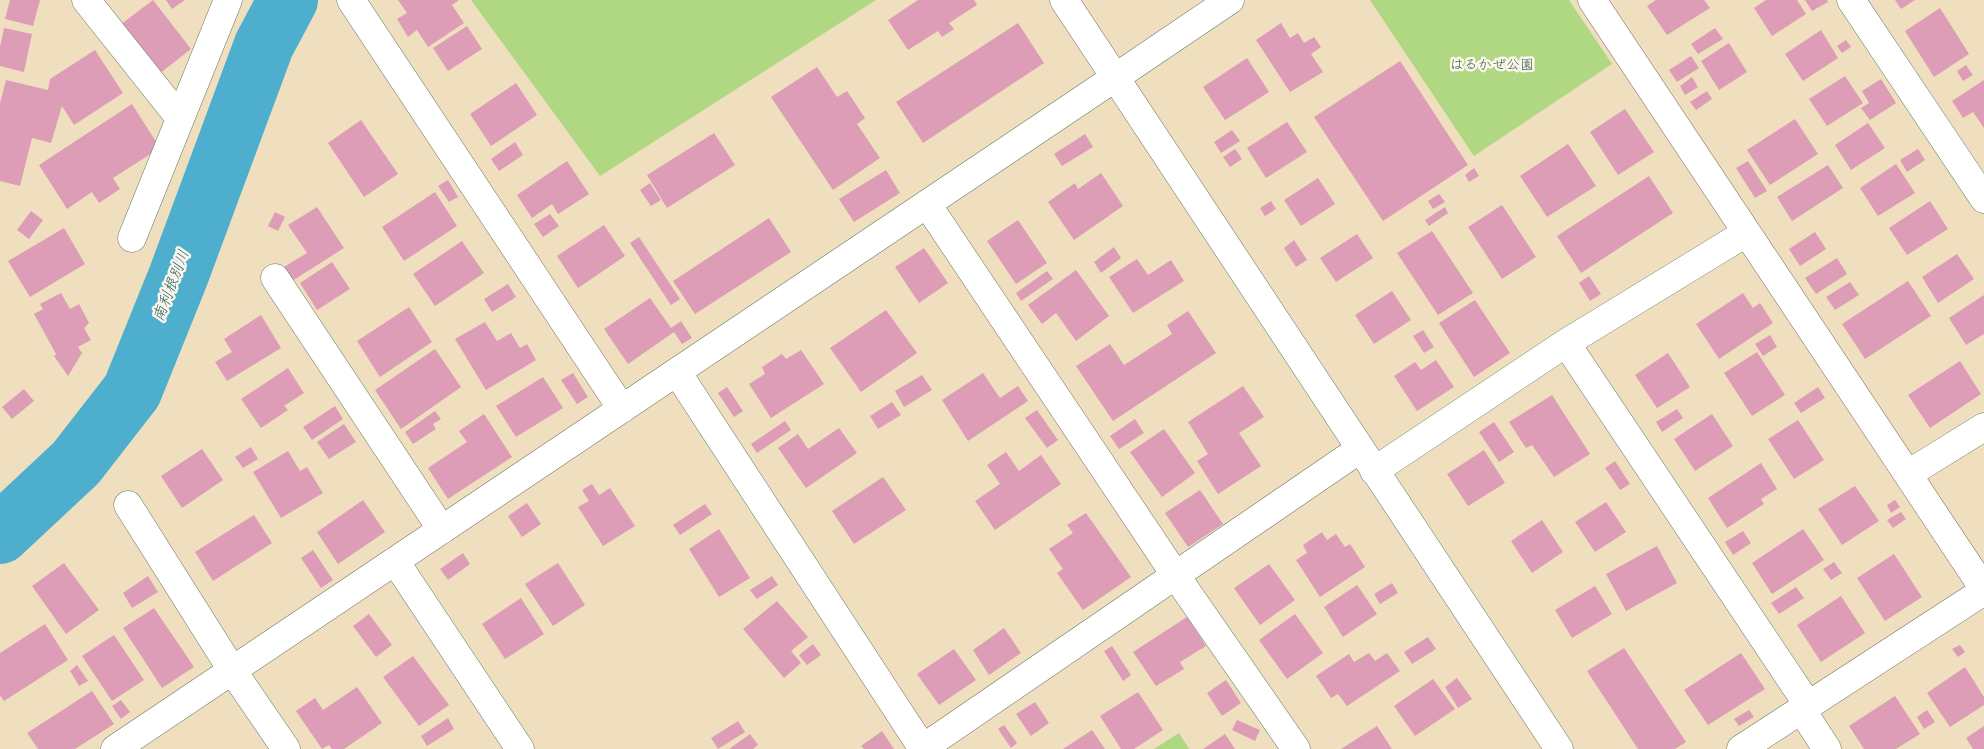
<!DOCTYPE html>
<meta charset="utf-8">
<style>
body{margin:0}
canvas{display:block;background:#efdfbe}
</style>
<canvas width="1984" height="749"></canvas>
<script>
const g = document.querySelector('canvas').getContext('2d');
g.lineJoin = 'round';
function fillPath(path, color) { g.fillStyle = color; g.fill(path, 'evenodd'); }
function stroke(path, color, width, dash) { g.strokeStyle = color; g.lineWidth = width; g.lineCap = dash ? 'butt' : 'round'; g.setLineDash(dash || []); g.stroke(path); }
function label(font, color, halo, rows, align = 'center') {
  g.font = font + ' "Balsamiq Sans","Klee One",sans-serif'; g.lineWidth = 5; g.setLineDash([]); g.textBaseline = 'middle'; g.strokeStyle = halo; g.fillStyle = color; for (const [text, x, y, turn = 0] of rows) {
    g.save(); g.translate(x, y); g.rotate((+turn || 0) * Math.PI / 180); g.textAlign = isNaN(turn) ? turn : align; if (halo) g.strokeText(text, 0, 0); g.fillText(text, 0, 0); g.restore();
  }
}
const green = new Path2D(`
 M471,0h405l-276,176z
 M1370,0h199l43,64 -138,92z
 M1179,733l10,16h-35z`);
const river = new Path2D(`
 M0,534l76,-71 56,-72 46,-114 86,-232 24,-45`);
const building = new Path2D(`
 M10,0h30l-7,26 -28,-7z
 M153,0l38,49 -32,25 -39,-49z
 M166,0h19l-13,9z
 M398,0h61l-7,5 12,18 -36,24 -11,-17 -9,7 -11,-18 10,-6z
 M918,0h56l3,5 -28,18 5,6 -12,8 -4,-6 -30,19 -20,-30z
 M1656,0h48l6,8 -43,27 -20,-29z
 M1766,0h31l9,14 -34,22 -18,-28z
 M1805,0h22l1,2 -16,9z
 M1895,0h20l-14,9z
 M1940,8l29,46 -35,23 -29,-46z
 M1018,23l26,40 -121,80 -27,-41z
 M1281,23l9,15 8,-5 6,10 10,-6 7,10 -10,7 12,18 -33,20 -34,-52z
 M467,26l15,23 -34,22 -15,-23z
 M4,28l28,6 -8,38 -24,-6v-19z
 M1715,28l8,11 -25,15 -7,-10z
 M1821,30l17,28 -35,23 -18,-27z
 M1846,40l5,7 -9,6 -5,-7z
 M1729,43l18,29 -28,18 -18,-29z
 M95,50l28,43 -49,32 -12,-19 -11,37 -19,-5 -12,48 -20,-5v-78l6,-23 42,10 2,-11z
 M1691,56l8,12 -22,14 -8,-12z
 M1247,58l22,34 -44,28 -22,-33z
 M1400,61l68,104 -85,56 -69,-104z
 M1966,65l7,10 -10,6 -6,-10z
 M817,67l20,30 10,-6 18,27 -8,6 23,34 -47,32 -62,-93z
 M1845,76l18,27 -36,23 -18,-27z
 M1692,77l6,10 -13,8 -5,-9z
 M1881,79l15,24 -26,17 -9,-12 8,-5 -7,-12z
 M1984,80v48l-11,-16 -10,6 -11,-17z
 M516,83l21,32 -46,31 -21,-32z
 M1707,91l5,8 -16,11 -6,-8z
 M132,104l28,44 -47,30 7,11 -21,14 -7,-11 -25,17 -28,-44z
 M1625,109l29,43 -36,23 -28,-43z
 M1795,119l23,35 -48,31 -23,-35z
 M361,120l37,54 -34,23 -36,-54z
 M1287,122l20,30 -41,26 -19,-30z
 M1868,123l17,25 -34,22 -16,-25z
 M1232,130l8,11 -19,12 -7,-11z
 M714,133l21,32 -68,43 -20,-33z
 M1085,134l8,13 -31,19 -8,-12z
 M515,142l8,13 -24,16 -8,-12z
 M1568,144l28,42 -49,31 -27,-41z
 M1235,149l7,10 -12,8 -7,-10z
 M1918,149l7,11 -18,12 -7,-12z
 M567,161l22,33 -31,20 -6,-10 -20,14 -15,-23z
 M1748,161l19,30 -12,7 -19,-30z
 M1896,164l19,29 -37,23 -18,-28z
 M1828,165l15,23 -51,33 -15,-24z
 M1474,168l5,8 -10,6 -4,-7z
 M886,170l14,23 -46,29 -15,-23z
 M1101,173l22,33 -49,34 -26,-38 27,-19 3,6z
 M1649,176l24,37 -92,60 -24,-37z
 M1318,178l17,26 -34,22 -17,-26z
 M448,180l10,17 -9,5 -11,-16z
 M650,183l11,17 -10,6 -11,-16z
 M435,192l22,34 -53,35 -22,-34z
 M1439,194l6,8 -12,7 -5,-8z
 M1271,201l5,8 -11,7 -5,-8z
 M1930,201l18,28 -41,26 -18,-27z
 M1502,205l34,52 -34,22 -34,-52z
 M317,207l27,41 -52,33 -8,-14 23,-14 -19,-28z
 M1445,207l3,6 -19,13 -4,-6z
 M31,211l12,9 -14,19 -12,-9z
 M275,212l10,5 -7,14 -10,-5z
 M550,214l9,12 -16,11 -9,-13z
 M769,218l22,34 -96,62 -22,-33z
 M1018,220l29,43 -31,21 -29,-43z
 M604,225l21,31 -47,32 -21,-32z
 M64,228l21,36 -55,33 -22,-36z
 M1432,231l41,62 -35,22 -41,-62z
 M1815,232l11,17 -26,17 -11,-17z
 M1357,234l16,24 -37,24 -16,-24z
 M639,237l41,62 -9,6 -41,-62z
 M1294,240l13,20 -11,7 -12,-19z
 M462,241l22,32 -49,33 -22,-32z
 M1114,247l7,11 -20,15 -7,-11z
 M924,248l24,35 -29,20 -24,-36z
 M1957,254l17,25 -36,24 -16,-26z
 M1837,258l10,16 -31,20 -11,-16z
 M1137,259l11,16 23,-15 13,21 -51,32 -24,-36z
 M332,262l18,27 -33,21 -17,-27z
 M1076,270l33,46 -33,25 -20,-28 -14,11 -14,-19z
 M1047,271l6,8 -32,22 -5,-8z
 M1589,276l12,18 -11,7 -11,-18z
 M1908,281l23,35 -66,43 -23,-35z
 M1850,282l9,13 -24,15 -9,-13z
 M508,284l8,13 -24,15 -8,-13z
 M1392,291l19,29 -37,24 -19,-29z
 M61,293l9,16 9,-5 10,19 -5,5 7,12 -13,7 4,6 -14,23 -14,-20 2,-2 -22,-40 9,-5 -3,-5z
 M1743,293l10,15 7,-5 13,20 -54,36 -23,-35z
 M1984,295v39l-18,11 -17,-27z
 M650,298l21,30 10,-7 11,17 -10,6 -8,-12 -46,32 -24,-35z
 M1475,300l35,53 -36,24 -35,-54z
 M409,307l23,35 -52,35 -23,-36z
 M886,310l31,43 -56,39 -31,-44z
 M1188,311l28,42 -103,68 -37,-55 34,-22 14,21 48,-31 -5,-9z
 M261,315l20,33 -54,33 -12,-19 17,-10 -8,-13z
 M485,322l12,19 14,-8 9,15 7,-4 9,16 -50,30 -31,-51z
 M1423,330l11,17 -10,6 -11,-17z
 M1770,335l7,12 -14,9 -8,-12z
 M435,349l26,38 -60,42 -26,-39z
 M801,350l23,34 -53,34 -22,-34 16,-10 -3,-7 20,-13 4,5z
 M1757,352l28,43 -33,21 -28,-43z
 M1668,353l22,34 -33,21 -22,-33z
 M1436,360l18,27 -37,24 -23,-35 21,-14 6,8z
 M1960,361l21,33 -51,34 -22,-33z
 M288,368l16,25 -20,13 4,4 -27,18 -20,-29z
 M573,373l15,24 -11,7 -16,-24z
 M983,373l17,25 18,-12 10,15 -60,40 -26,-41z
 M922,375l10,15 -28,17 -9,-16z
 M543,377l20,31 -47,29 -20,-31z
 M1243,386l21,31 -25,16 22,33 -43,28 -21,-33 11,-7 -20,-32z
 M727,387l16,24 -9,6 -16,-24z
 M1818,387l7,11 -24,15 -7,-10z
 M24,389l10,12 -22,18 -10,-12z
 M1552,395l38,59 -36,23 -22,-32 -6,3 -17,-26z
 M892,402l9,13 -23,14 -8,-13z
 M335,406l8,13 -31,21 -9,-13z
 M1677,409l6,9 -21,14 -6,-10z
 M1037,410l21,30 -11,8 -22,-30z
 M435,411l6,8 -8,5 3,5 -23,15 -8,-12z
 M484,414l28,43 -64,42 -20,-31 39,-26 -8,-11z
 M1712,414l21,32 -38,25 -21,-32z
 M1135,419l9,14 -25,16 -9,-13z
 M1798,420l26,40 -30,19 -26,-40z
 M785,421l6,9 -34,23 -6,-9z
 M1494,422l20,30 -15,10 -20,-30z
 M344,424l12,18 -27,17 -12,-17z
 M839,428l18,25 -51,35 -28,-40 20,-14 10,15z
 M1164,429l31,44 -33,24 -32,-45z
 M251,447l7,12 -15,9 -8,-11z
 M202,449l21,31 -41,28 -21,-32z
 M1484,450l21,33 -37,23 -21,-32z
 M288,451l12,20 7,-4 16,26 -42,25 -28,-46z
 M1006,452l13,19 22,-16 20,29 -66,46 -20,-29 25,-17 -13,-19z
 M1615,461l15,23 -10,6 -15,-22z
 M1761,463l16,26 -16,10 3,5 -37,24 -19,-30z
 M883,477l23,33 -52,34 -22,-33z
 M592,484l7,11 11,-7 25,38 -32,20 -25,-39 11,-6 -7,-11z
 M1855,486l24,35 -37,24 -24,-36z
 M1200,490l23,34 -35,23 -23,-34z
 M363,500l22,32 -47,32 -21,-32z
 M1895,500l5,7 -9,6 -4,-8z
 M1606,502l20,30 -31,20 -20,-30z
 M527,503l14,21 -19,13 -14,-21z
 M705,504l7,10 -32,21 -7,-10z
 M1901,512l5,7 -13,9 -6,-8z
 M1086,513l45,64 -48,33 -26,-37 6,-4 -14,-20 24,-16 -6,-8z
 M254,515l18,28 -59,38 -18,-29z
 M1542,520l21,32 -31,21 -21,-32z
 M719,529l31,49 -31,19 -30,-48z
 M1803,529l21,31 -52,34 -20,-31z
 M1743,531l8,12 -18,12 -8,-13z
 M1322,532l5,8 9,-6 9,13 5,-3 15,23 -45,30 -24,-37 11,-7 -4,-8z
 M1657,546l20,37 -51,28 -20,-37z
 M313,550l20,30 -12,8 -20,-30z
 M463,553l7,11 -22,16 -8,-11z
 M1894,554l28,43 -37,24 -28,-43z
 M1834,562l8,11 -11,7 -8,-11z
 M64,563l35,47 -33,24 -34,-48z
 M558,563l27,42 -32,21 -28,-42z
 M1269,564l26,36 -35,25 -26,-37z
 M148,576l10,16 -26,16 -9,-15z
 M772,576l6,9 -21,14 -7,-9z
 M1392,583l6,10 -18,11 -6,-10z
 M1357,585l20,29 -34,23 -19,-30z
 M1595,586l17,28 -40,24 -17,-28z
 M1796,587l8,11 -25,16 -8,-11z
 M1841,596l24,37 -44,29 -24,-37z
 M521,598l23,36 -39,25 -23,-35z
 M777,601l31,36 -17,14 10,12 -17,15 -41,-49z
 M154,608l40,59 -32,21 -39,-60z
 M369,614l23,31 -16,12 -23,-31z
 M1295,614l28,39 -36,26 -28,-39z
 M1187,617l19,29 -26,16 4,7 -28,17 -23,-34z
 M45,624l23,36 -64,41 -4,-6v-42z
 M1004,628l17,25 -32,22 -16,-25z
 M114,635l30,45 -32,21 -30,-45z
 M1428,637l8,12 -24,15 -8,-12z
 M813,644l8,11 -14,10 -8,-10z
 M1960,645l5,7 -7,5 -6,-8z
 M1112,646l19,29 -8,6 -19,-30z
 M1624,648l62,94 -11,7h-37l-51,-78z
 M954,649l22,31 -37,25 -22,-31z
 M1369,653l6,8 12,-8 13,18 -53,35 -9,-12 -7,4 -15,-22 33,-22 5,8z
 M1741,653l24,36 -57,36 -24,-35z
 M413,656l36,49 -30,21 -36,-49z
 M77,665l11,16 -9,5 -9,-15z
 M1965,667l19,30v8l-34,22 -23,-34z
 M1457,678l15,21 -14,9 -13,-21z
 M1433,679l22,30 -40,27 -21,-30z
 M1226,680l15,23 -19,13 -15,-23z
 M357,687l25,36 -38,26h-12l-3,-4 -7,4 -26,-38 19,-13 8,12z
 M92,691l22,33 -39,25h-37l-11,-16z
 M1138,692l25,38 -29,19h-13l-21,-33z
 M1895,696l25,38 -24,15h-32l-15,-23z
 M121,700l9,12 -9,7 -9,-13z
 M1035,702l14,21 -18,13 -15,-22z
 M1749,710l5,7 -15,9 -5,-7z
 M1927,710l8,12 -11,7 -7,-12z
 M448,718l6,11 -27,17 -6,-10z
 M1237,720l23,10 -5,11 -23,-11z
 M738,721l7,11 -27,17 -7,-11z
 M1004,725l13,18 -6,5 -13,-19z
 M1377,726l15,23h-51z
 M1984,726v23h-11l-7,-11z
 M1092,730l13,19h-42z
 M882,731l12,18h-30l-3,-3z
 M750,734l8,11 -5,4h-24z
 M1225,734l10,15h-32z`);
const minor = new Path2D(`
 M86,0l93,117
 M351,0l271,409
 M1592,0l392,589
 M1851,0l133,199
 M927,204l249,372 120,173
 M132,238l96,-238
 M275,278l167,252
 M1566,343l242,362
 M677,372l246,377
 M1374,471l192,-128 180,-110
 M1908,474l76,-47
 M128,505l104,165 54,79
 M395,561l125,188
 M1801,709l26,40
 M923,748l437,-299
 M115,749l1001,-672
 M1741,749l243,-158`);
const tertiary = new Path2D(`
 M1064,0l495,749
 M1116,77l114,-77`);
const parkNames = [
 ["はるかぜ公園",1492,65]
];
const waterNames = [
 ["南利根別川",172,286,-69]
];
fillPath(green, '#b0d781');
stroke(river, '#4eaecd', 60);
fillPath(building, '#dd9db6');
stroke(minor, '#687664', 29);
stroke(tertiary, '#687664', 29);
stroke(minor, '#fff', 28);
stroke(tertiary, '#fff', 28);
label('14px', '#3c5c43', '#fbf7ec', parkNames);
label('italic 15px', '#2d5f62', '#fbf7ec', waterNames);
</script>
